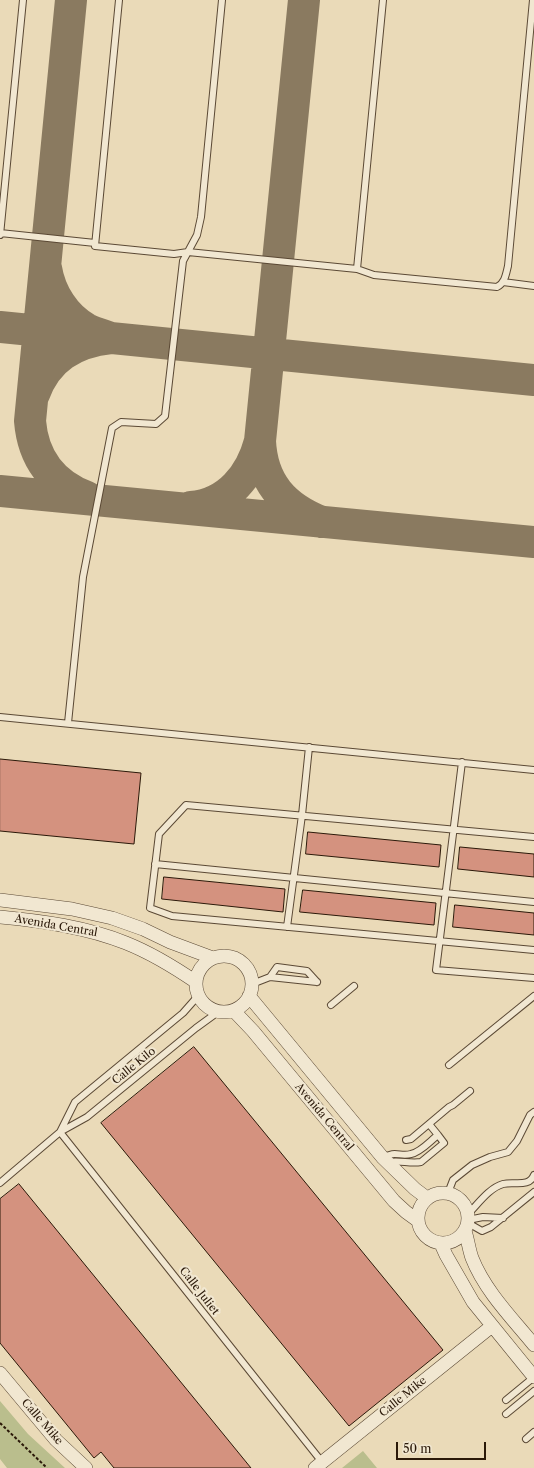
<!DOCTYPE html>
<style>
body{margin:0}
#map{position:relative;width:534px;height:1468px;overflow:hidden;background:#eadab8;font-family:"Libre Caslon Text",serif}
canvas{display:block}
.scale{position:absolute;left:396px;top:1442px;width:90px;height:18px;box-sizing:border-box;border:2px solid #2b1909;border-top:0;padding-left:5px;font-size:12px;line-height:14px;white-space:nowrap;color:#2b1909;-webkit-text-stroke:3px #f1e7d1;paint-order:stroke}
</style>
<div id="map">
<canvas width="534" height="1468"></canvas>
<div class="scale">50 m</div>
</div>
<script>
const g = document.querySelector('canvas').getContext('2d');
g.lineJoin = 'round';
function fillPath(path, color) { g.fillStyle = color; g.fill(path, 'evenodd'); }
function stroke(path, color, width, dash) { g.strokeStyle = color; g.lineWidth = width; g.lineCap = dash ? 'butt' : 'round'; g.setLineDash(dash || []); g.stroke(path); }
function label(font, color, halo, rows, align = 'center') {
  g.font = font + ' "Libre Caslon Text",serif'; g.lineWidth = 4; g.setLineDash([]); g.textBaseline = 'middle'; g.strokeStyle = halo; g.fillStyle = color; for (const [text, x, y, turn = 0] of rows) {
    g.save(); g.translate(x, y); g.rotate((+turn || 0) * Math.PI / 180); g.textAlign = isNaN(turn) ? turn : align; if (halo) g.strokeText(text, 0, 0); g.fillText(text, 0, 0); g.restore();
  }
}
const green = new Path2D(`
 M0,1401l28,33 37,34h-58l-7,-9z
 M363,1451l14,17h-35z`);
const taxiway = new Path2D(`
 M71,0l-41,421c3,37 22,63 57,76
 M304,0l-44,441c2,42 24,66 62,81
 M0,327l534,53
 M34,394c13,-36 40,-52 77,-56 -8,-3 -16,-5 -24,-9 -22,-12 -37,-36 -41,-61
 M0,491l534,51
 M191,507c37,-3 60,-32 69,-66`);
const building = new Path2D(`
 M0,759l141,14 -7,71 -134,-13z
 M308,832l133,13 -2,22 -133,-13z
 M460,847l74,7v23l-76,-8z
 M164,877l121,12 -2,23 -121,-13z
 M303,890l133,13 -2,22 -134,-13z
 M455,905l79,8v22l-81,-8z
 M194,1047l249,303 -94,76 -248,-303z
 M19,1184l232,284h-137l-13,-16 -7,6 -94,-115v-144z`);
const path = new Path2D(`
 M0,1423l47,45`);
const service = new Path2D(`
 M119,0l-24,246 79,8 14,-2 169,17
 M383,0l-26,269 17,6 123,12c8,-4 9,-13 11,-21l25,-266
 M0,233l95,10
 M0,235l23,-235
 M503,282l31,4
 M0,717l534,53
 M68,723l15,-146 29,-149 9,-6 35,2 9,-8 18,-155 14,-26 4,-18 21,-217
 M462,762l-26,208 98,8
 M534,837l-348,-32 -27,29 -9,74 22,8 362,34
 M155,864l379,38
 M287,927l15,-112 7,-68
 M270,977l7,-10 30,4 10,11
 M252,984l18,-7 47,5
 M198,996l-15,17 -108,89 -15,30 27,-15 109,-89 22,-16
 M331,1005l23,-19
 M449,1065l85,-69
 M406,1140l5,-1 38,-32 4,-2 17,-14
 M383,1158c12,-8 17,-1 28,-4 10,-2 19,-13 27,-19l-9,-11
 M389,1162c11,-2 21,2 32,0l23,-19 -6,-8
 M0,1183l60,-51 262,330
 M448,1193l5,-13 19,-15 18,-8 18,-5 9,-11 13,-26 4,-3
 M468,1214c10,-10 21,-26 35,-30 11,-3 26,4 31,-9
 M468,1220l15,-3 20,1
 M468,1223l14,8 9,-4 43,-35
 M506,1400l28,-23
 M506,1414l28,-23
 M526,1439l8,-7`);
const minor = new Path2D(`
 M0,900l72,9 40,9 31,11 27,13 43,16
 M0,917c42,4 86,10 126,26 25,10 48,24 70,39
 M196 984a28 28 0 1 1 56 0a28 28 0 1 1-56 0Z
 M249,996l134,162 32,31 12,9
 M234,1011l19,20 141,170 12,11 11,8
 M418 1218a25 25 0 1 1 50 0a25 25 0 1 1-50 0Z
 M465,1231c3,9 4,19 7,27 13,33 40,60 62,87
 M441,1244l5,11 27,47 61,75
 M0,1373l56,67 30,28
 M315,1468l177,-142`);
const streetNames = [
 ["Avenida Central",56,926,10],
 ["Calle Kilo",134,1066,-39],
 ["Avenida Central",324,1117,50],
 ["Calle Juliet",199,1291,52],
 ["Calle Mike",403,1397,-39],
 ["Calle Mike",42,1422,49]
];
fillPath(green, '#babe8d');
stroke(taxiway, '#8a7a60', 32);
fillPath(building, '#d4927f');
stroke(building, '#2b1909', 1);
stroke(service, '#5b4935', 8);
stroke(minor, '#5b4935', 14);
stroke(path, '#2b1909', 2, [3, 2]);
stroke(service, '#f1e7d1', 6);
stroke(minor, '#f1e7d1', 13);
label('11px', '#2b1909', '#f1e7d1', streetNames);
</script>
